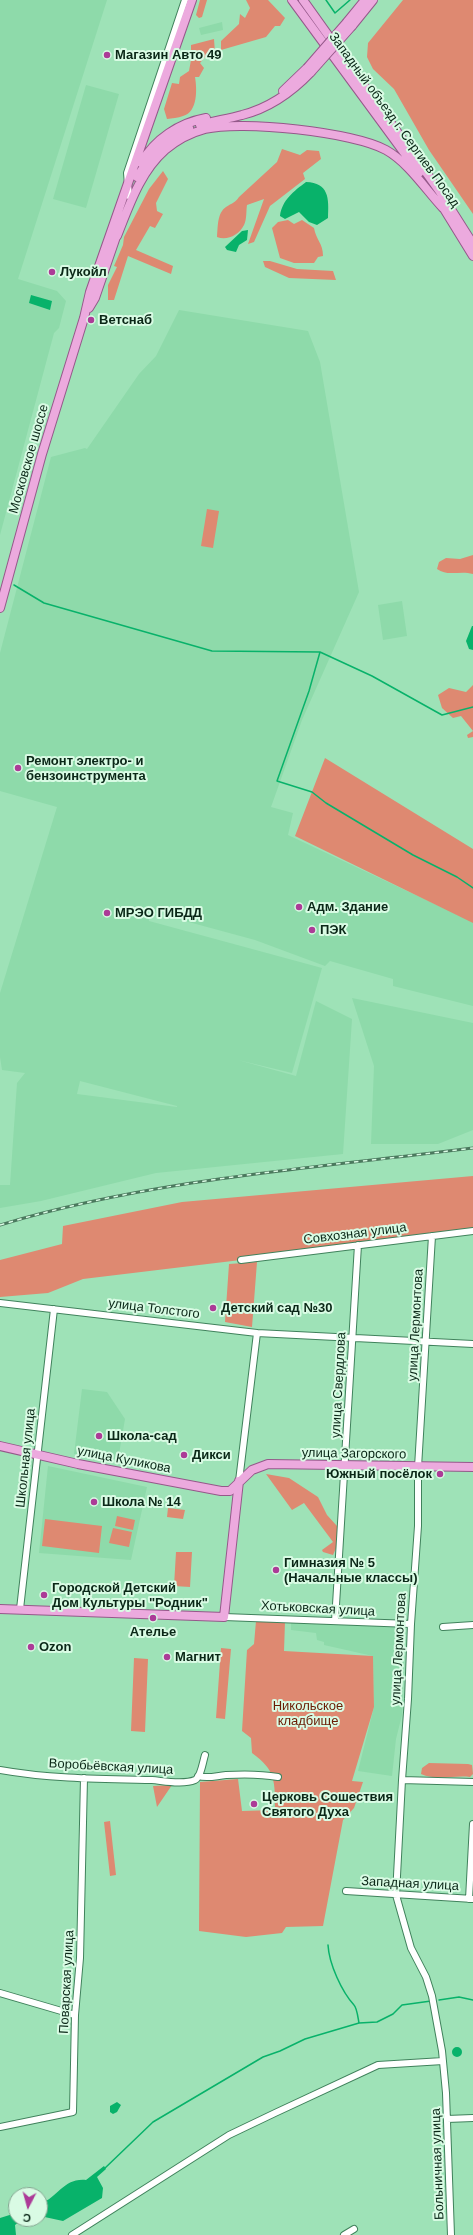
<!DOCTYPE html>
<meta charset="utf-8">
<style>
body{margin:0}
#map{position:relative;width:473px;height:2235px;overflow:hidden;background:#9ee2b7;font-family:Arial,sans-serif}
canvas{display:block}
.north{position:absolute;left:8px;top:2187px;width:40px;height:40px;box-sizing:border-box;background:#d9fbe4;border:1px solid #86a692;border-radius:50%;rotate:186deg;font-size:11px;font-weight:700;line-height:16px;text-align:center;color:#0a2717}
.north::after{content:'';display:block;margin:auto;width:14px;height:18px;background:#ac3b97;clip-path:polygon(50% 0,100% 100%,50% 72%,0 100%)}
</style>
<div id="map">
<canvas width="473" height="2235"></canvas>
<div class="north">С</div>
</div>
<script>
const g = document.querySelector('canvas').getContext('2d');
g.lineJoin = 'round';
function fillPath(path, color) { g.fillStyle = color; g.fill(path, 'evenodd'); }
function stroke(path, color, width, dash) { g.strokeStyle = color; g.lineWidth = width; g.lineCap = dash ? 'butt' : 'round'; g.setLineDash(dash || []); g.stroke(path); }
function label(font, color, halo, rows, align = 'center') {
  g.font = font + ' Arial,sans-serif'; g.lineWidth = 4; g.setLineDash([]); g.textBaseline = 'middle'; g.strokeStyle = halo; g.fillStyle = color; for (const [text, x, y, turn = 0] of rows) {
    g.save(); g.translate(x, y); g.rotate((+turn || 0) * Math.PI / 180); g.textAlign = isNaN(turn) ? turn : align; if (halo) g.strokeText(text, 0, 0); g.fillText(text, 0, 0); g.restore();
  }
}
const built = new Path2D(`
 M0,0h107l-89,279 39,12 9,10 -7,27 -5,5 -54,202z
 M222,22l1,8 -22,5 -2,-7z
 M86,85l33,9 -33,114 -33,-9z
 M179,310l129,21 12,31 39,230 -57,128 -31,87 22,6 -5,22 185,87v84l-80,-20v-7l-63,-18 -5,5 -70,-26 -107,-29 1,10 173,47 -30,105 -54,-13 58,16 20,-75 36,18 -9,135 -187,19 -115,28 -41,7v-23h10l7,-102 8,-10 -23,-3 -2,-13v-64l57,-186 -57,-16v-138l51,-196 34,-9 2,1 52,-75 17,-18zM80,1081l97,25v1l-100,-13z
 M402,601l5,35 -24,4 -5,-35z
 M352,998l121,25v107l-35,14h-67l3,-78z
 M82,1389l25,3 18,27 -7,41 -44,-6z
 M48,1466l99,21 -16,73 -92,-7z
 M291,1621l114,4 -3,90 -6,24 -4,37 -34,-5 16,-64 -1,-51 -49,-11v-3l-7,-2 -1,-7 -25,-3z`);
const green = new Path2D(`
 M200,0h7l-5,17 -3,1 -3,-3z
 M246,0h22l17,18 -5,8h-5l-9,11 -45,13v-9l18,-17 1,-10 5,4 5,-10z
 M403,0h70v214l-44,-64 -35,-61 -21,-20 -6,-12 1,-14z
 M214,39l1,14 -10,4 -5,6 4,5 -5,9h-4c2,12 3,35 -12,39 -5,2 -11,2 -16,3l-3,-10 8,-26 7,1 1,-7 9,-6 2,-11v-15z
 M282,149l18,6 7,-5 12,1 2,8 -18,14 2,6 -35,27 -16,36 -6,2 16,-45 -17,6c-1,6 0,14 -3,20 -5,10 -17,16 -27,12 1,-10 0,-24 9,-30 6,-4 9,-4 13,-10l38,-35z
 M163,171l5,8 -12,24 1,8 6,3 -8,14 -5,-2 -14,24 37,16 -2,8 -43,-18 -14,44h-6v-15l9,-18 -3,-1 9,-21 1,-8 25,-48z
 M288,220l6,4 8,-4 12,8c2,12 9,15 9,28l-5,1 -4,6h-20l-14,-5 -8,-30 6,-6z
 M263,261h7l27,8 36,2 3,9 -47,-2 -24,-11z
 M207,509l12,2 -6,37 -12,-2z
 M473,555v19c-13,-4 -25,3 -36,-5l2,-7 7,-4 14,1z
 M473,685v52l-5,1 -1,-3 6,-4 -12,-15 -8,2 -11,-10 -4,-13 11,-7 17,4z
 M325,758l148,91v74l-178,-87z
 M473,1176v56l-390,47 -35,14 -48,4v-37l62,-16 1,-18 119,-24z
 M257,1262l-5,65 -27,-5 4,-58z
 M266,1474l23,4 29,19 9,18 10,11v20l-4,9 -10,-3 -1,-2 11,-8 -29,-39 -12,7z
 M168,1508l17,2 -2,9 -16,-2z
 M117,1516l18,4 -2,10 -18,-4z
 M45,1519l57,7 -3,27 -57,-7z
 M113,1528l19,4 -3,15 -20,-4z
 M176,1552h16l-2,35 -16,-1z
 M256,1621l29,1 -1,29 89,5 1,51 -22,74 11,1 -9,26 -11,12 -20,106 -37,1 -4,6 -36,4 -47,-6 1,-149 38,-3 4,32 33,-1c0,-28 1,-40 -23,-57l-1,-15 -9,-7 5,-81 7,-6z
 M221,1648l10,1 -6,70 -9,-1z
 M134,1658l14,1 -3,73 -14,-1z
 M429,1763l39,1 4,1 1,9 -3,3c-15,-2 -34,4 -49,-3l1,-6z
 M172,1785l-15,22 -4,-21z
 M110,1821l6,54 -6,1 -6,-54z`);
const water = new Path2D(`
 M306,182c23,1 23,16 22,36l-11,7 -8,-3 -10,-10 -14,7 -5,-3c2,-16 14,-25 26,-34z
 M248,230l-1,10 -8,5 -3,7 -9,-2 -2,-3 17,-16z
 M31,295l21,6 -2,9 -21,-7z
 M472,626h1v24l-4,-1 -3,-8z
 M452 2052a5 5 0 1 1 10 0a5 5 0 1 1-10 0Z
 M117,2102l4,3 -4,7 -4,2 -3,-2v-6z
 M104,2166l2,3 -9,8 6,11 -1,10 -39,23 -23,-5v-12c19,-7 23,-26 46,-24z
 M16,2213v6h7l-8,6 1,10h-16v-17z`);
const stream = new Path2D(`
 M326,0l9,13 15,-13
 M14,585l30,18 168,48 108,1 52,24 70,39 31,-8
 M320,652l-11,39 -32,90 35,11 14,11 87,52 44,22 16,11
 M328,1945c1,19 14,47 26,60 3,3 4,13 5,18
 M439,2000l20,-3 14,3
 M104,2169l49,-47 110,-65 17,-6 25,-12 54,-16 18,-1 16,-8 9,-9 29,-4`);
const minor = new Path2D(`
 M129,196l-2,-23 58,-173
 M432,1236l-14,231v59l-7,98 -3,75 -6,81 -6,115 15,53 15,29 6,19 10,55 4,42 5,142
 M241,1260l232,-29
 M0,1303l257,30 216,11
 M239,1481l18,-148
 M20,1609l34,-300
 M224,1617l187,7
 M335,1621l23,-376
 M443,1627l30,-2
 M0,1770c50,9 102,9 152,10 12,1 31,5 43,0 6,-3 8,-19 10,-25
 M198,1776c10,3 17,0 28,-1 17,-1 35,-1 52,2
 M402,1780l71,2
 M346,1891l127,8
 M469,1899l4,-75
 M0,1993l75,22
 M447,2119l26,-1
 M0,2127l73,-15 2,-97 5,-57 4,-180
 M72,2235l157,-100 46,-22 103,-48 65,-4
 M344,2235l10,-6`);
const major = new Path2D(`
 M292,0l127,173
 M303,0l137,192 33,52
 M347,22l18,-22
 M352,26l21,-26
 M283,91l24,-23
 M200,125c14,-4 28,-6 42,-10 28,-7 49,-22 69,-43
 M141,163c14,-24 38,-40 65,-45
 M137,177c13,-21 29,-38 52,-49
 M441,204l32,52
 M117,236c12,-30 23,-64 48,-86 12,-10 25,-17 40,-21 36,-9 149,3 181,21 23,13 40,40 57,58
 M89,308l6,-10 23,-67
 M0,608l42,-154 42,-136 6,-26 102,-292
 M0,1446l78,18 143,27h9l22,-21 16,-6 205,3
 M0,1609l224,8 15,-136`);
const rail = new Path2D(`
 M0,1225c153,-46 315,-57 473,-77`);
const majorBridge = new Path2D(`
 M307,68l40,-46
 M311,72l41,-46`);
const markers = [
 [107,55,4,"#ac3b97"],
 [52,272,4,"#ac3b97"],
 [91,320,4,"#ac3b97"],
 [18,768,4,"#ac3b97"],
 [299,907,4,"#ac3b97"],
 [107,913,4,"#ac3b97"],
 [312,930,4,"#ac3b97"],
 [213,1308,4,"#ac3b97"],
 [99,1436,4,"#ac3b97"],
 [184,1455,4,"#ac3b97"],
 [440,1474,4,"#ac3b97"],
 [94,1502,4,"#ac3b97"],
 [276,1570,4,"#ac3b97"],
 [44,1595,4,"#ac3b97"],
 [153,1618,4,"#ac3b97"],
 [31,1647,4,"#ac3b97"],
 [167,1657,4,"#ac3b97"],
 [254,1804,4,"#ac3b97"]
];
const poiNames = [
 ["Магазин Авто 49",115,55],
 ["Лукойл",60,272],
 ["Ветснаб",99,320],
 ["Ремонт электро- и",26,761],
 ["бензоинструмента",26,776],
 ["Адм. Здание",307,907],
 ["МРЭО ГИБДД",115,913],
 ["ПЭК",320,930],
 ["Детский сад №30",221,1308],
 ["Школа-сад",107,1436],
 ["Дикси",192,1455],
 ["Южный посёлок",432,1474,"right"],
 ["Школа № 14",102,1502],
 ["Гимназия № 5",284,1563],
 ["(Начальные классы)",284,1578],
 ["Городской Детский",52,1588],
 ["Дом Культуры \"Родник\"",52,1603],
 ["Ателье",153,1632,"center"],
 ["Ozon",39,1647],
 ["Магнит",175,1657],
 ["Церковь Сошествия",262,1797],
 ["Святого Духа",262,1812]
];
const streetNames = [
 ["Западный объезд г. Сергиев Посад",394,120,54],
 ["Московское шоссе",29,459,-74],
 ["Совхозная улица",355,1234,-7],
 ["улица Толстого",154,1309,7],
 ["улица Лермонтова",416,1325,-87],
 ["улица Свердлова",339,1385,-87],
 ["улица Загорского",354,1454,1],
 ["Школьная улица",26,1458,-84],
 ["улица Куликова",124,1460,11],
 ["Хотьковская улица",318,1609,3],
 ["улица Лермонтова",399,1649,-87],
 ["Воробьёвская улица",111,1767,3],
 ["Западная улица",410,1884,3],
 ["Поварская улица",67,1982,-87],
 ["Больничная улица",438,2164,-92]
];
const parkNames = [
 ["Никольское",308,1706],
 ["кладбище",308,1721]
];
fillPath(built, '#8edaaa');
fillPath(green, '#de8971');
fillPath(water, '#08b26a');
stroke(stream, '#08b26a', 1.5);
stroke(minor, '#40825c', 8);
stroke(major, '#95588a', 10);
stroke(minor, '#fff', 6);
stroke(major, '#ecaade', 8);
stroke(rail, '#4b795e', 3);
stroke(rail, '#d9fbe4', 1.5, [4.5]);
stroke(majorBridge, '#95588a', 10, []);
stroke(majorBridge, '#ecaade', 8);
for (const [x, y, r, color] of markers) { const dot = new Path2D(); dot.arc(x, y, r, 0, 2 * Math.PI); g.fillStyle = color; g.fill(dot); stroke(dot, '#d9fbe4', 1.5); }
label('bold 13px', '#0a2717', '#d9fbe4', poiNames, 'left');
label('13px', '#0a2717', '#d9fbe4', streetNames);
label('13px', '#6a1c04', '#d9fbe4', parkNames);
</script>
